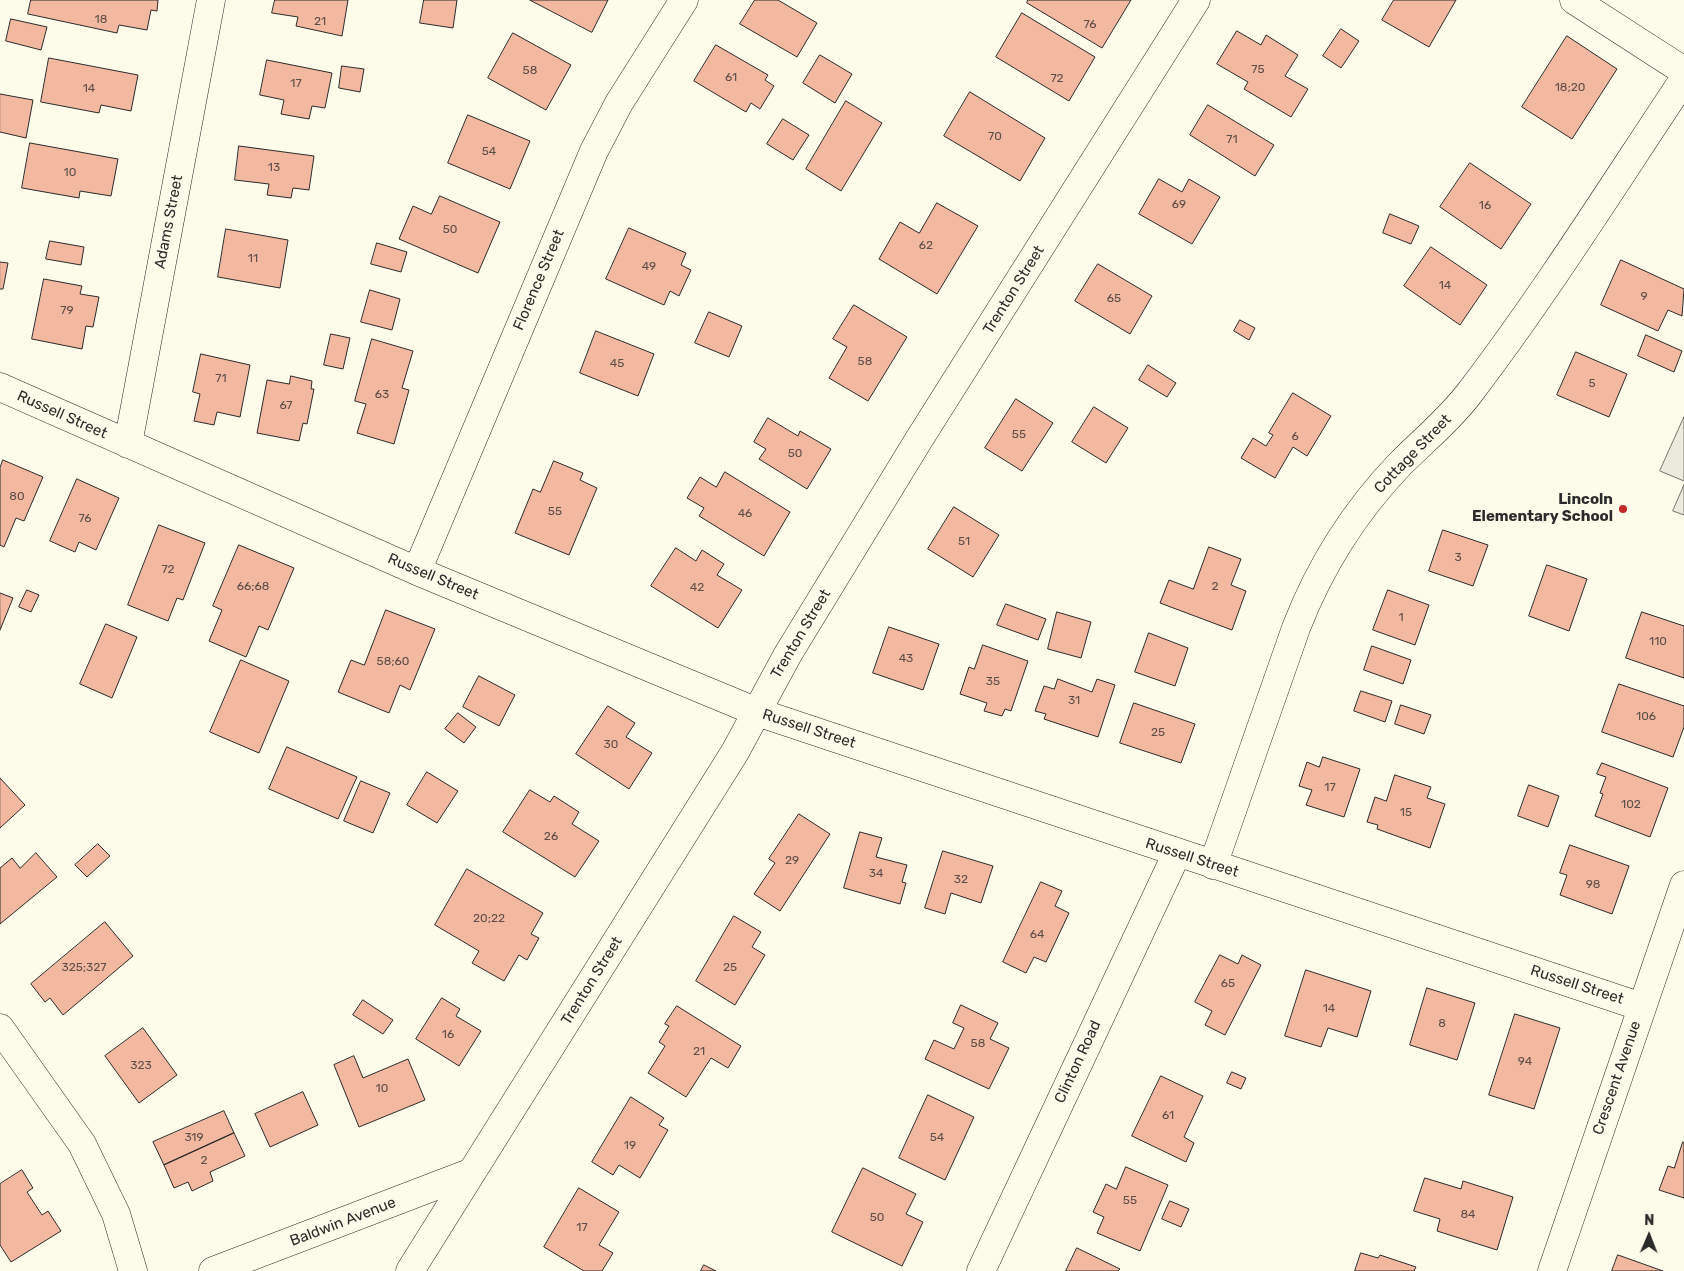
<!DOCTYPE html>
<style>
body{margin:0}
#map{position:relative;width:1684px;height:1271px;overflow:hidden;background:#fdfbea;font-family:Rubik,sans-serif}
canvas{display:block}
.north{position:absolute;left:1624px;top:1211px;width:50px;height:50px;-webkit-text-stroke:4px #fdfbea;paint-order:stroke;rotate:1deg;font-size:14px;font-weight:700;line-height:20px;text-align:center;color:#2b2b2b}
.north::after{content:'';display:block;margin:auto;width:18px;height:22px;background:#2b2b2b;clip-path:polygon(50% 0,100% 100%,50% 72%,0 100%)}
</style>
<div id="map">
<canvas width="1684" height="1271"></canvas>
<div class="north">N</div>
</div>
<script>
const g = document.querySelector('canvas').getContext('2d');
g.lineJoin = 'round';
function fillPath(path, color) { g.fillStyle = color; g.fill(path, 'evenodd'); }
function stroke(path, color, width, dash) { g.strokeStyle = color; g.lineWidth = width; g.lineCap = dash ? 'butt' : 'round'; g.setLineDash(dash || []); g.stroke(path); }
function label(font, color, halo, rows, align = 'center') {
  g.font = font + ' Rubik,sans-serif'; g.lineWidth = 4; g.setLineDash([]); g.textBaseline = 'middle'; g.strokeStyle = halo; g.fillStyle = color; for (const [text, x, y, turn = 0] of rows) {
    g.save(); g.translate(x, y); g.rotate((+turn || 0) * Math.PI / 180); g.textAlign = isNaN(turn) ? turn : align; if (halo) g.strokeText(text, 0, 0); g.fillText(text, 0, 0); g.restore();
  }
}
const parking = new Path2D(`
 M1684,417v64l-24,-10z
 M1684,485v30l-11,-4z`);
const building = new Path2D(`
 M31,0h127l-1,11 -6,-1 -4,20 -28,-5 -2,8 -89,-19z
 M275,0h73l-6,36 -46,-10 2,-9 -26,-4z
 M424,0h33l-4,28 -33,-5z
 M530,0h78l-16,32z
 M755,0h23l39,23 -20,34 -57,-33z
 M1028,0h103l-29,48 -75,-45z
 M1394,0h62l-27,47 -47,-27z
 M1022,13l73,44 -26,44 -73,-44z
 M11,19l36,8 -6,23 -35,-9z
 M1341,29l18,12 -18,27 -18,-12z
 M1237,31l24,14 5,-10 32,20 -13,21 23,13 -17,28 -47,-28 4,-7 -31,-18z
 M513,33l58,32 -25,45 -58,-32z
 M1567,36l50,33 -45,70 -50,-32z
 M716,45l52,30 -3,5 9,6 -14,23 -9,-6 -5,9 -52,-31z
 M820,55l32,19 -17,29 -32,-20z
 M49,58l89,17 -7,36 -30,-6 -2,8 -58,-11z
 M267,60l65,13 -7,35 -13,-2 -3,13 -28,-5 3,-14 -24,-5z
 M342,66l22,3 -4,23 -21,-4z
 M970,92l75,46 -25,43 -76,-45z
 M0,94l33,6 -7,38 -26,-6z
 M846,101l36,22 -41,68 -35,-22z
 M1208,105l66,40 -19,31 -65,-41z
 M468,115l62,26 -20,48 -62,-26z
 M783,119l26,16 -16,25 -26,-16z
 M30,143l88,16 -7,37 -31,-5 -1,7 -57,-10z
 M239,146l75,10 -5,34 -16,-2 -2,10 -24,-3 2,-11 -34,-4z
 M1470,163l61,41 -30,45 -61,-42z
 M1159,179l23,13 7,-13 31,18 -28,47 -53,-30z
 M440,196l60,26 -22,51 -79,-34 14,-33 18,8z
 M937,203l41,23 -41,68 -58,-35 21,-37 19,11z
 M1390,214l29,12 -8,18 -28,-11z
 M629,228l57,25 -5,12 10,5 -12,26 -9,-5 -6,14 -58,-26z
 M226,229l62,11 -8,48 -62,-11z
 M50,241l34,6 -3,18 -35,-6z
 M377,243l30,9 -6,20 -30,-8z
 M1431,247l56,38 -27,40 -56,-39z
 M1621,260l63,29 -2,27 -14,-6 -10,21 -57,-26z
 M0,262l8,1 -5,26h-3z
 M1098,264l54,32 -22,38 -55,-33z
 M44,279l38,7 -2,8 19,3 -6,30 -7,-1 -4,23 -50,-10z
 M370,290l30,9 -8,31 -31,-8z
 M854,305l53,32 -39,64 -39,-23 18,-31 -14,-8z
 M709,312l33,14 -13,31 -34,-14z
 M1240,320l15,8 -6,12 -15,-9z
 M596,331l58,23 -16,42 -58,-23z
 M331,334l19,4 -7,31 -19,-4z
 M1646,335l36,16 -8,21 -36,-16z
 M372,339l41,12 -11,37 7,2 -15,54 -37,-11 9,-29 -11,-3z
 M1576,352l51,22 -18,43 -52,-22z
 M201,354l49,11 -10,52 -23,-5 -3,13 -20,-4 6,-27 -7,-2z
 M1148,365l28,18 -9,14 -28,-17z
 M291,376l21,5 -1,8h3l-7,35 -4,-1 -4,18 -42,-8 10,-53 22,4z
 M1293,393l38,23 -24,40 -14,-9 -18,31 -34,-20 12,-20 13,8 7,-11 -4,-2z
 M1016,399l37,24 -31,48 -37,-23z
 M1094,407l34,21 -22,35 -34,-21z
 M768,418l30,18 2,-5 31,18 -24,40 -48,-30 7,-10 -12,-7z
 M3,460l40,17 -19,44 -8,-3 -12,29 -4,-2v-77z
 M554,461l29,12 -3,7 17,8 -28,67 -54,-22 18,-44 7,3z
 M725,472l65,40 -26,44 -65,-40 5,-8 -17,-10 13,-21 16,10z
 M77,479l42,19 -23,52 -17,-8 -4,10 -25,-11z
 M954,507l45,28 -26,42 -45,-28z
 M159,525l46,18 -22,57 -6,-2 -9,23 -40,-16z
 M1443,530l45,15 -15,41 -44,-15z
 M239,545l55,23 -26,62 -9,-4 -13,31 -37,-16 13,-31 -9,-4z
 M1209,547l32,12 -10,26 15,6 -14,39 -72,-27 9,-23 24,9z
 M676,548l20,13 6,-11 22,14 -7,11 25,15 -24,38 -67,-42z
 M1547,565l40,14 -18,52 -40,-15z
 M27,590l12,5 -8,17 -12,-5z
 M1388,590l41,15 -14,40 -42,-15z
 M0,593l13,5 -13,32z
 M1006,604l40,15 -8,21 -41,-15z
 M386,610l49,19 -25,61 -10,-5 -11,28 -51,-21 13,-32 13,5z
 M1057,612l34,10 -10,36 -33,-9z
 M1642,612l42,14v52l-58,-20z
 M106,624l31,13 -25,61 -32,-14z
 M889,627l50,17 -16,46 -50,-17z
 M1149,633l39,15 -13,38 -40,-14z
 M983,645l45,16 -17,50 -6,-2 -3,7 -18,-5 3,-8 -27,-9 9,-27 5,2z
 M1372,646l39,14 -8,24 -39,-14z
 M241,660l48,21 -30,72 -49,-21z
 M479,676l36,19 -16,31 -36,-19z
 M1058,679l34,13 5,-13 18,6 -17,52 -54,-18 2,-5 -11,-3 9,-25 10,3z
 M1619,684l65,22v21l-11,30 -71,-25z
 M1361,691l31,10 -7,21 -31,-11z
 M1134,703l61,21 -14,39 -61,-20z
 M1401,705l30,10 -7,19 -29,-10z
 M608,706l27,17 -9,14 26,16 -23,36 -53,-35z
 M458,713l18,14 -12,16 -19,-14z
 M287,747l70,30 -19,42 -69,-30z
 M1323,757l37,12 -16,48 -38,-12 6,-15 -13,-4 8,-24 12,5z
 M1602,763l66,25 -18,49 -55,-21 8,-22 -3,-1 6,-16 -9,-3z
 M427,772l31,19 -21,32 -30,-18z
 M1395,775l36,12 -4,11 18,6 -15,44 -53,-19 1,-4 -11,-3 8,-25 11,4z
 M0,778l25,27 -25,23z
 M361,781l29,12 -17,40 -29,-12z
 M1529,785l30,11 -11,31 -30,-11z
 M530,790l20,12 4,-6 25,16 -7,12 27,17 -24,36 -72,-45z
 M799,814l31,20 -50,77 -26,-17 21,-31 -6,-4z
 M860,832l22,6 -6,19 31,8 -5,17 4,1 -6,21 -56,-16z
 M98,844l12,12 -23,21 -12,-12z
 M1570,845l59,21 -17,48 -52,-19 7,-20 -7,-2z
 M943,851l50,15 -12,37 -30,-10 -6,21 -20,-6z
 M36,853l21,24 -57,47v-56l12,-10 8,10z
 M467,869l76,44 -12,21 8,4 -12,22 -8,-5 -15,26 -32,-18 7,-12 -44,-26z
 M1041,882l21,9 -7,15 14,7 -23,49 -12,-5 -8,16 -23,-11z
 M734,916l27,16 -9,15 13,8 -30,50 -39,-24z
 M105,922l28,34 -70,59 -13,-17 -5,4 -14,-18z
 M1220,955l18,9 4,-9 19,10 -36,70 -20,-10 7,-14 -17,-9z
 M1306,970l65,21 -14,46 -29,-9 -7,19 -36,-11z
 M1427,988l48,15 -18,57 -47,-15z
 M442,998l18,11 -4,7 25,15 -22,35 -43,-27z
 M363,1000l30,20 -10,14 -30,-19z
 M961,1005l37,18 -8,16 19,9 -20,41 -64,-30 9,-19 20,9 10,-21 -11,-5z
 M677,1006l64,40 -13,22 -17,-10 -25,39 -38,-24 17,-27 -6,-4 10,-16 -4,-2z
 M1515,1014l45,14 -26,81 -45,-14z
 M143,1028l34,47 -38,28 -34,-47z
 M354,1056l9,22 45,-19 17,41 -66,27 -25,-62z
 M1232,1072l14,6 -5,11 -14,-6z
 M1161,1076l42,20 -19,41 10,6 -8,19 -54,-26z
 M303,1092l15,33 -48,22 -15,-33z
 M928,1095l46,22 -29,63 -46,-22z
 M631,1097l33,21 -5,7 9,5 -28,48 -21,-13 -6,10 -21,-13z
 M224,1111l10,22 -70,32 -11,-23z
 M234,1133l11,23 -35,16 3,9 -21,10 -4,-9 -14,6 -10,-23z
 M1683,1142h1v56l-25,-8 9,-24 6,2z
 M1126,1167l42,18 -28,66 -43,-18 7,-16 -11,-5 13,-28 10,5z
 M863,1168l53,26 -10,20 17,8 -21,44 -70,-34z
 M22,1170l11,18 -6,4 15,23 6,-4 13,20 -50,31 -11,-17v-61z
 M1425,1178l36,11 2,-8 50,16 -16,53 -60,-19 3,-12 -26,-8z
 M579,1188l40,24 -20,33 14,8 -11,18h-18l-40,-24z
 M1170,1201l19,8 -8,18 -19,-8z
 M1077,1248l43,21 -2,2h-52z
 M1361,1253l17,5 2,-3 36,12 -2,4h-59z
 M1618,1255l45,16h-51z
 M704,1265l12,6h-15z`);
const street = new Path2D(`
 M1574,0l110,71
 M0,387l417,184 340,141 885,295
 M128,444l83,-444
 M417,571l177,-420 25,-48 65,-103
 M1213,865l83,-237c24,-62 58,-116 104,-164 24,-24 51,-46 71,-73 76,-100 143,-207 213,-312
 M213,1271l259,-99
 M410,1271l325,-519 53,-98 130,-213 278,-441
 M981,1271l196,-418
 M1552,1271l132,-386`);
const secondary = new Path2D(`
 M0,1028l82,116 34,70 17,57`);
const markers = [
 [1623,509,5,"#c62828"]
];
const numberNames = [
 ["18",101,20],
 ["21",320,22],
 ["76",1090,25],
 ["75",1258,70],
 ["58",530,71],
 ["61",731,78],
 ["72",1057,79],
 ["17",296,84],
 ["18;20",1570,88],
 ["14",89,89],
 ["70",995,137],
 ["71",1232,140],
 ["54",489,152],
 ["13",274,168],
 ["10",70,173],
 ["69",1179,205],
 ["16",1485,206],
 ["50",450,230],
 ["62",926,246],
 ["11",253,259],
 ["49",649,267],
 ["14",1445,286],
 ["9",1644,297],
 ["65",1114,299],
 ["79",67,311],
 ["58",865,362],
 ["45",617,364],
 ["71",221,379],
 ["5",1592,384],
 ["63",382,395],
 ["67",286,406],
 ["55",1019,435],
 ["6",1295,437],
 ["50",795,454],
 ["80",17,497],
 ["55",555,512],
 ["46",745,514],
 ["76",85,519],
 ["51",964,542],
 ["3",1458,558],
 ["72",168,570],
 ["66;68",253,587],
 ["2",1215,587],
 ["42",697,588],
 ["1",1401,618],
 ["110",1658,642],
 ["43",906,659],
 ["58;60",393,662],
 ["35",993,682],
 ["31",1074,701],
 ["106",1646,717],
 ["25",1158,733],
 ["30",611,745],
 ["17",1330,788],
 ["102",1631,805],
 ["15",1406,813],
 ["26",551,837],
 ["29",792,861],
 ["34",876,874],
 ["32",961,880],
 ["98",1593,885],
 ["20;22",489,919],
 ["64",1037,935],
 ["325;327",84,968],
 ["25",730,968],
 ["65",1228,984],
 ["14",1329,1009],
 ["8",1442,1024],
 ["16",448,1035],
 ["58",978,1044],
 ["21",699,1052],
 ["94",1525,1062],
 ["323",141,1066],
 ["10",382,1089],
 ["61",1168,1116],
 ["319",194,1138],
 ["54",937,1138],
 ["19",630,1146],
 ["2",204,1161],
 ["55",1130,1201],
 ["84",1468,1215],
 ["50",877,1218],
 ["17",582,1228]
];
const streetNames = [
 ["Adams Street",169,222,-79],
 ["Florence Street",539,280,-67],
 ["Trenton Street",1014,290,-58],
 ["Russell Street",62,415,24],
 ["Cottage Street",1413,454,-46],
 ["Russell Street",433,577,23],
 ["Trenton Street",801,634,-59],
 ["Russell Street",809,729,18],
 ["Russell Street",1192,858,18],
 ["Trenton Street",592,981,-58],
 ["Russell Street",1577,985,18],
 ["Clinton Road",1078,1062,-65],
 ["Crescent Avenue",1617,1078,-71],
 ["Baldwin Avenue",343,1222,-21]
];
const poiNames = [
 ["Lincoln",1613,500],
 ["Elementary School",1613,517]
];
fillPath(parking, '#eceadb');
stroke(parking, '#74746e', 1);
fillPath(building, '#f2b8a0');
stroke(building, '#2b2b2b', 1);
stroke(street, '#2b2b2b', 29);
stroke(secondary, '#2b2b2b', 29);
stroke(street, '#fdfbea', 28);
stroke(secondary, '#fdfbea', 28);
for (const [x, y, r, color] of markers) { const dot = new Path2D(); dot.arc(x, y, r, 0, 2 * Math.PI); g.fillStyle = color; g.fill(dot); stroke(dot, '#fdfbea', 2); }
label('12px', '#5d4e48', null, numberNames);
label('15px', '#2b2b2b', '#fdfbea', streetNames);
label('bold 15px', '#2b2b2b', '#fdfbea', poiNames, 'right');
</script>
